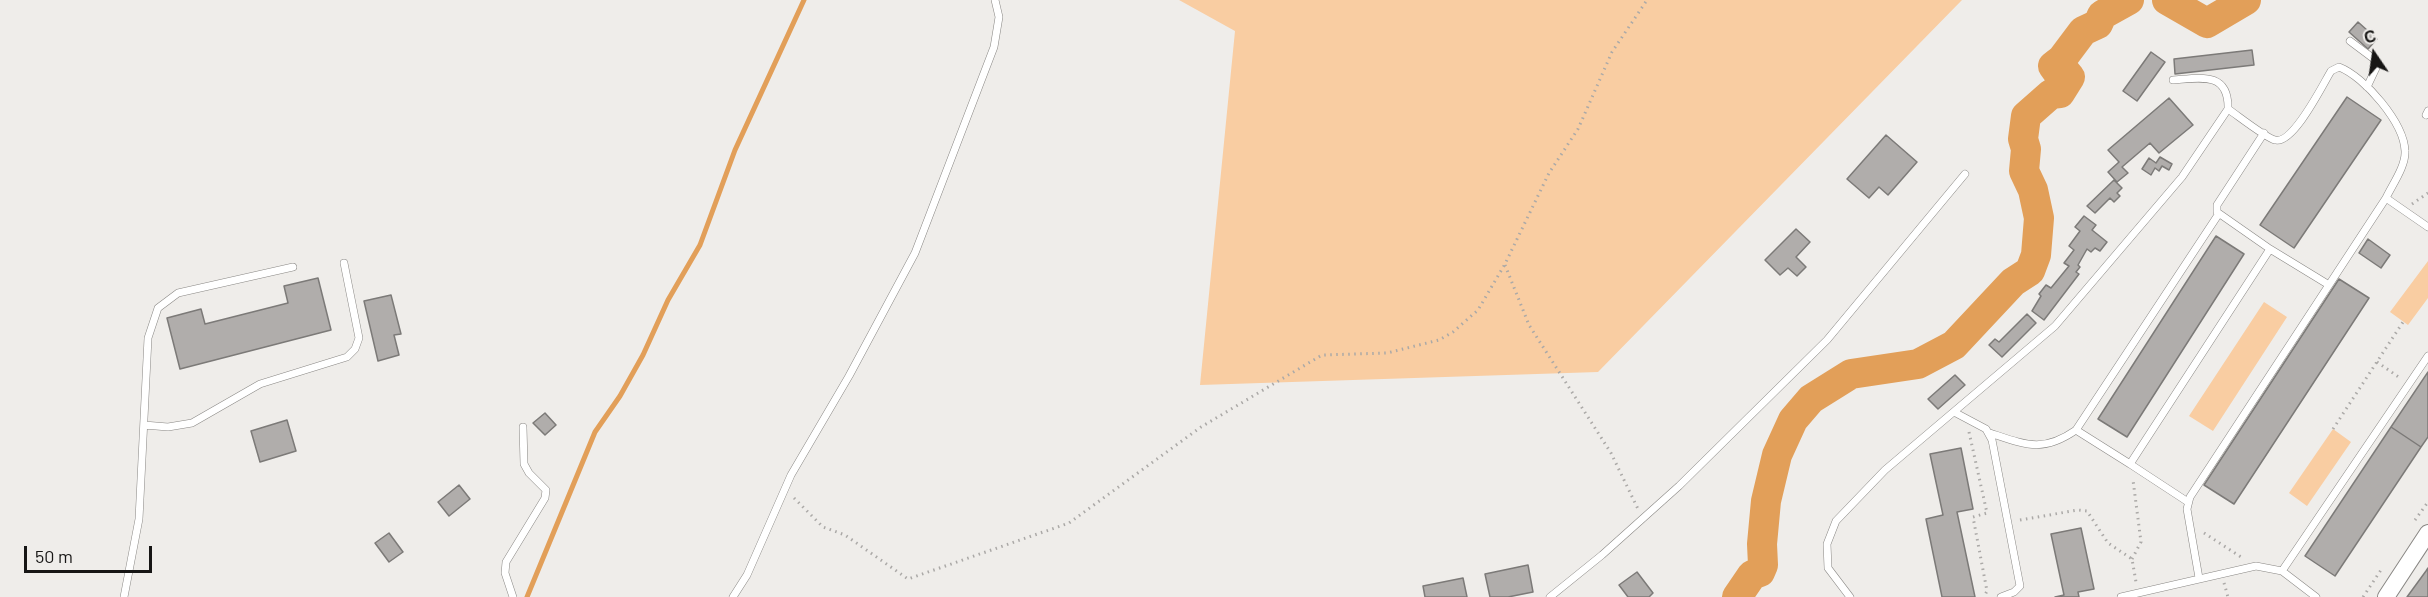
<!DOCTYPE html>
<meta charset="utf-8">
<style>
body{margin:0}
#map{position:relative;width:2428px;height:597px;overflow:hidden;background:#efedea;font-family:Barlow,sans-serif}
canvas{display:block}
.north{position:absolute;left:2344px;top:24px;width:60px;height:60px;-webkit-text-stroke:4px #efedea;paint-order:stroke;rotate:347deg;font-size:16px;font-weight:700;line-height:24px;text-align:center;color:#171615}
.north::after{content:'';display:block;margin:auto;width:21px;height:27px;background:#171615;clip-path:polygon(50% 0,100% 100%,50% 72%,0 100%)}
.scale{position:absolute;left:24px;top:546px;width:128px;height:27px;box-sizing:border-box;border:3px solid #171615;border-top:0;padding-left:8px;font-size:18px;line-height:21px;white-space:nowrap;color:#171615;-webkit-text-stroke:4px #efedea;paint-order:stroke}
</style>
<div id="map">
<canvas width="2428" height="597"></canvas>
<div class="north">С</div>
<div class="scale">50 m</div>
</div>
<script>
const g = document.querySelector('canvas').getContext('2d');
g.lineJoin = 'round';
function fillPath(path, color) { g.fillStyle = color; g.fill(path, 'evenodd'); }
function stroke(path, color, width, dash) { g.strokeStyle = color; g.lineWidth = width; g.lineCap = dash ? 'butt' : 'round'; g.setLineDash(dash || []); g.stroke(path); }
const green = new Path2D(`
 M1179,0h783l-364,372 -398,13 35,-354z
 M2428,261v37l-20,27 -18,-13z
 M2264,302l23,15 -74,114 -24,-15z
 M2333,429l18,13 -44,64 -18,-13z`);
const stream = new Path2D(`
 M527,597l68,-165 25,-36 23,-41 25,-55 32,-55 35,-95 69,-150`);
const river = new Path2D(`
 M2167,0l40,23 39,-23
 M1737,597l15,-22 8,-3 3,-7 -1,-21 4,-43 11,-46 16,-35 18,-21 40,-25 67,-10 36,-19 59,-63 17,-11 6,-16 3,-37 -6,-28 -9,-19 2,-22 -3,-10 3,-23 25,-22 9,-1 10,-16 -5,-6 -7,2 -5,-7 9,-7 21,-28 15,-7 4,-9 27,-15`);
const building = new Path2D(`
 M2358,22l19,17 -9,10 -19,-17z
 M2252,50l2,15 -79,9 -1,-15z
 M2151,52l14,10 -28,39 -14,-10z
 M2347,97l34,23 -87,128 -34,-23z
 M2169,98l24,27 -34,28 -9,-10 -28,24 6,6 -11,9 -9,-10 11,-10 -11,-12z
 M1886,135l31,27 -29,33 -9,-8 -10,11 -22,-19z
 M2160,157l12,7 -3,6 -7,-4 -3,5 -4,-3 -4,7 -9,-6 7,-11 7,5z
 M2114,180l8,8 -5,5 3,3 -6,6 -4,-4 -15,15 -8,-7z
 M2084,216l12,9 -4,5 15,12 -7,9 -5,-3 -4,4 -4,-3 -9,16 2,2 -4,5 3,2 -35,46 -12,-9 9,-15 -2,-2 7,-9 5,3 18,-22 -5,-3 10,-13 -5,-4 11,-15 -5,-4z
 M1796,229l14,13 -14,15 10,10 -9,9 -9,-8 -8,7 -15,-15z
 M2216,236l28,18 -117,183 -29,-18z
 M2368,239l22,16 -9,13 -22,-15z
 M318,278l13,52 -151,39 -13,-51 34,-9 4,15 83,-21 -4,-17z
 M2339,279l30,19 -135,206 -30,-19z
 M391,295l10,39 -7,1 5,20 -21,6 -14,-60z
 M2027,314l9,9 -34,34 -13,-12 6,-6 4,3z
 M2428,372v65l-7,10 -30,-20z
 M1955,375l10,10 -27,24 -10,-10z
 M545,413l11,12 -11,10 -12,-12z
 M287,420l9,31 -36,11 -9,-31z
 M2391,427l30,20 -86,129 -30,-20z
 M1961,448l12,61 -16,3 18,85h-33l-16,-78 17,-4 -13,-61z
 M459,485l11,14 -21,17 -11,-14z
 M2081,528l13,61 -16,3 1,5h-24l9,-2 -13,-61z
 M389,533l14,19 -14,10 -14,-19z
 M1528,565l5,27 -25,5h-18l-5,-23z
 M2428,568v29h-21l19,-26z
 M1637,572l16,21 -4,4h-21l-9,-12z
 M1463,578l4,19h-42l-2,-11z`);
const path = new Path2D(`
 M2412,204l16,-11
 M1505,265l24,60 82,128 27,56
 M2377,362l23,16
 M2333,429l70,-107
 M1969,432l18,81 -14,4 14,74 -3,6
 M794,498l29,29 22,8 63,44 161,-56 132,-96 121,-72 65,-2 52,-13 14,-8 25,-22 27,-46 44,-91 29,-44 34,-77 35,-52
 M2020,520l58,-10 9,1 21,32 24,16 4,23
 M2415,520l13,-18
 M2204,533l37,24
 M2132,559l9,-17 -8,-62
 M2224,583l4,14
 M2363,597l18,-27`);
const service = new Path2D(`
 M2350,41l24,18 2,9 -9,19
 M2228,109c9,6 38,29 47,31 18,5 47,-54 56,-69l8,-4c26,10 65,56 66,84 1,15 -13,34 -19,47
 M2426,115l2,-4
 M2264,133l-47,72v7l53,37
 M2218,215l-142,215 54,34 140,-215 59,36
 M1954,412l32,17 6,11 28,146 -6,6 -13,5
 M144,425l24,2 24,-4 68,-39 87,-27 8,-8 4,-11 -15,-75
 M1990,433c36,12 53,20 86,-3
 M2130,464l58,38
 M2282,571l146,-215
 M2199,578l-12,-69 3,-12 196,-299 42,29
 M124,597l15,-78 9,-181 10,-30 20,-15 115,-26
 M513,597l-8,-24 1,-11 39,-64 1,-8 -17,-17 -5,-9 -1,-37
 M733,597l14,-22 44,-100 58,-99 66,-123 79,-206 5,-30 -4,-17
 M1550,597l52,-42 77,-69 148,-146 138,-166
 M1850,597l-22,-29 -1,-24 9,-23 49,-51 170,-144 127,-149 46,-68c1,-38 -28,-31 -55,-29
 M2121,597l135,-31 26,5 34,26`);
const tertiary = new Path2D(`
 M2386,597l42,-64`);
fillPath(green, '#f9cda2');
stroke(stream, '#e29f59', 5);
stroke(river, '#e29f59', 30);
fillPath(building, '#b0adab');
stroke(building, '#7c7a78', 1.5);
stroke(service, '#898784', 8);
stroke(tertiary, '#898784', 18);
stroke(path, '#aba9a7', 3, [1.5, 4.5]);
stroke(service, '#fff', 7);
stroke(tertiary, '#fff', 16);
</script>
